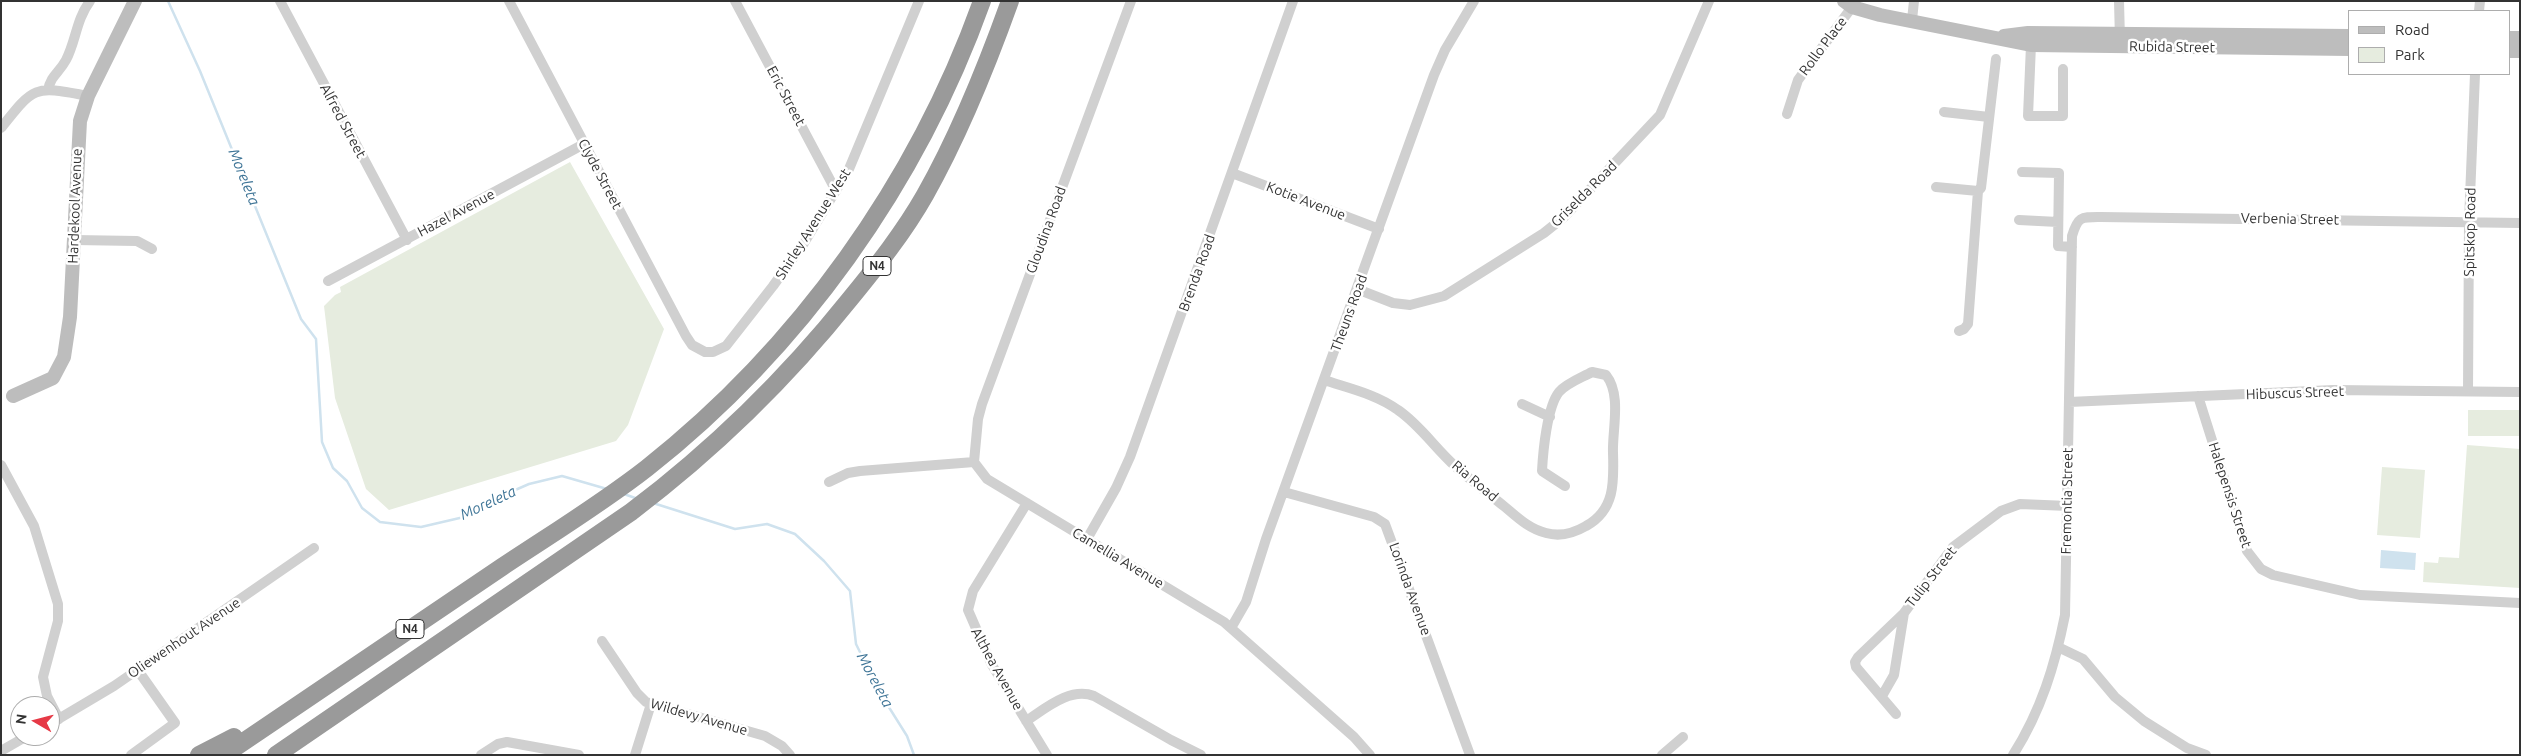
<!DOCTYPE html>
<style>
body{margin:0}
#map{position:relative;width:2521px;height:756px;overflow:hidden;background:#fff;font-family:Ubuntu,sans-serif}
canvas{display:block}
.frame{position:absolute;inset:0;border:2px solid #333;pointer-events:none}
.legend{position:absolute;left:2348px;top:10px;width:162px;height:65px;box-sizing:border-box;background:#fff;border:1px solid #adadad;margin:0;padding:6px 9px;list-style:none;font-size:15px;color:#333}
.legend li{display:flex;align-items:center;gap:10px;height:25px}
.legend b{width:25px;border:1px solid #adadad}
.north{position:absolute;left:10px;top:696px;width:50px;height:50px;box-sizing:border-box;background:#fff;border:1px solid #adadad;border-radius:50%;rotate:278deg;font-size:14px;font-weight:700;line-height:20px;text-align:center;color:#333}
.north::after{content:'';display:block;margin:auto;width:18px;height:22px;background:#e63946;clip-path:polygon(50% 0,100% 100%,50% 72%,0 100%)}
</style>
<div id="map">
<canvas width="2521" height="756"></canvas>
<div class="frame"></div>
<ul class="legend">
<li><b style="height:6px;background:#bdbdbd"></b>Road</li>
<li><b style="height:14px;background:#e6ecdf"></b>Park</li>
</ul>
<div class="north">N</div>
</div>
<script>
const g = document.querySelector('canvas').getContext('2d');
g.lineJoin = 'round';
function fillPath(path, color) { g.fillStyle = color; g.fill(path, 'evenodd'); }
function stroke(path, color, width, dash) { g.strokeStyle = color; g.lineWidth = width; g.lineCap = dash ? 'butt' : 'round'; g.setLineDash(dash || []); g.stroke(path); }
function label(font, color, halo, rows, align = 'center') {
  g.font = font + ' Ubuntu,sans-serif'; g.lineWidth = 5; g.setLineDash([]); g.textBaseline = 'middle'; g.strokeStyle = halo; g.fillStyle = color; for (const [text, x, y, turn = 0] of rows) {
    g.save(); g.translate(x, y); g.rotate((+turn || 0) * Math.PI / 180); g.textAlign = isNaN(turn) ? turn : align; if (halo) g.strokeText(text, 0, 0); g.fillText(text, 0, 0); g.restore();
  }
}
const green = new Path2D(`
 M570,162l94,167 -36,96 -12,16 -227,69 -23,-21 -31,-91 -11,-92 11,-11 6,-3 -1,-5z
 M2468,410h52v26h-52z
 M2467,445l53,4v139l-97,-6 1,-20 14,1 1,-6 20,1z
 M2382,467l43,3 -5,68 -43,-3z`);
const water = new Path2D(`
 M2381,550l35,3 -1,17 -35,-2z`);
const stream = new Path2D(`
 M168,1l32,70 101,248 15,20 6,103 11,26 14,13 15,27 18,14 41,5 43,-10 26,-16 39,-17 33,-8 45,13
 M624,494l14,5
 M653,503l82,26 32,-5 28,10 29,27 26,30 6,53 24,49 27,43 7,19`);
const street = new Path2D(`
 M280,1l127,239
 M509,1l177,335 6,9 13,7h8l13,-6 47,-60 31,-43 45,-74 70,-168
 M735,1l101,190
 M2119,1l1,39
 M2479,11l1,-10
 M1912,20l2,-19
 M2031,45l-3,71h35v-47
 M48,90c3,-15 11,-17 18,-30 10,-19 10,-40 24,-59
 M1944,112l45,5
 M1787,114l11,-34 54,-73
 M1,128c34,-43 33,-42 87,-32
 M2022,172l37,1 -1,73 14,1
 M1232,173l147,56
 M1936,187l42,4 3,-3 15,-129
 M2019,220l39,2
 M74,240l63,1 15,8
 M328,281l256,-137
 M1357,289l36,14 17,2 34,-9 100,-63 20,-16 96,-102 49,-114
 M1959,331l5,-2 4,-5 10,-133
 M1324,380c24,8 52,14 74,30 22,15 37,38 57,56 15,14 33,27 50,41 12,10 24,22 41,26 14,4 28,0 40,-7 29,-16 28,-44 27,-73 -1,-23 9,-58 -7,-78l-14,-3c-11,6 -25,11 -33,20 -12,15 -16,60 -17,79l23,15
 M2468,391l1,-169 6,-148
 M2198,396l49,155 14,18 12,6 87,20 160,8
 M2069,402l265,-12 186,2
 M1522,404l28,13
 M974,462l13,17 237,143 130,115 16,18
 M974,462l4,-43 4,-15 149,-403
 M1,465l33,61 24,78v17l-15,56 4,19 12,23
 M829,482l19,-9 12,-2 114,-9
 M1284,492l90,25 11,7 85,231
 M1027,503l-54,88 -5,19 24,55 55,90
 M1087,539l29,-51 14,-31 163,-456
 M1231,628l15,-26 20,-63 168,-464 11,-25 29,-49
 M602,641l35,52 9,9 119,34 17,10 8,9
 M2058,647l25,12 32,38 29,24 43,27 19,7
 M1882,696l12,-21 10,-62
 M1896,714l-40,-47 -1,-5 3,-5 46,-44 49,-66 48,-36 19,-7 48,2
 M1026,721c20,-13 44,-34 68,-25l77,44 30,15
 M50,724l64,-38 200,-138
 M1,751l26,-15
 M131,755l44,-32 -38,-54
 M481,755l17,-11 9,-2 72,13
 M635,755l16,-51
 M1662,755l21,-18
 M2013,755c28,-44 42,-90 52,-140l7,-379c6,-20 9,-19 29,-19l419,6`);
const secondary = new Path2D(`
 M1844,1l8,6 28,8 151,30 319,4
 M2004,36l24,-3 322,3
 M2510,38h10
 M2510,51h10
 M13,396l40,-18 11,-21 6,-40 10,-196 8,-25 47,-95`);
const highway = new Path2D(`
 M199,755l35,-18
 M224,755c92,-63 185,-125 278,-188 48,-32 99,-63 145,-99 152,-120 270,-285 335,-467
 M276,755l355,-243c82,-62 155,-133 219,-213 27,-33 54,-67 75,-104 35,-62 61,-127 85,-194`);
const shields = [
 [877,266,28],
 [410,629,28]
];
const shieldNames = [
 ["N4",877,266],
 ["N4",410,629]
];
const streetNames = [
 ["Rollo Place",1823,46,-53],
 ["Rubida Street",2172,47,1],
 ["Eric Street",786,96,62],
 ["Alfred Street",343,121,62],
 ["Clyde Street",600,174,62],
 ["Griselda Road",1584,194,-45],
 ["Kotie Avenue",1306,201,21],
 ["Hardekool Avenue",75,206,-88],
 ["Hazel Avenue",456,213,-28],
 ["Verbenia Street",2290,219,1],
 ["Shirley Avenue West",813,224,-58],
 ["Gloudina Road",1046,230,-70],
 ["Spitskop Road",2470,232,-89],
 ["Brenda Road",1197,273,-70],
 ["Theuns Road",1349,313,-70],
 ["Hibuscus Street",2295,393,-2],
 ["Ria Road",1475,481,40],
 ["Halepensis Street",2230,495,72],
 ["Fremontia Street",2067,501,-89],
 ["Camellia Avenue",1118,558,31],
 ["Tulip Street",1931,577,-52],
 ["Lorinda Avenue",1410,589,70],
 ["Oliewenhout Avenue",184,638,-34],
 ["Althea Avenue",997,669,61],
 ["Wildevy Avenue",699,717,16]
];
const waterNames = [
 ["Moreleta",244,177,68],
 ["Moreleta",488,503,-25],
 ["Moreleta",875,680,62]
];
fillPath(green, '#e6ecdf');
fillPath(water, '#cfe2ee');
stroke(stream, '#cfe2ee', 2.5);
stroke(street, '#d0d0d0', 10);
stroke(secondary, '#bdbdbd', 14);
stroke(highway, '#9a9a9a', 18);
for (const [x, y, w] of shields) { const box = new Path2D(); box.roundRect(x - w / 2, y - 9.5, w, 19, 4); g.fillStyle = '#fff'; g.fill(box); stroke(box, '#333', 1); }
label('bold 12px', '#333', null, shieldNames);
label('14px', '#333', '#fff', streetNames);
label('italic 15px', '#3f7597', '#fff', waterNames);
</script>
